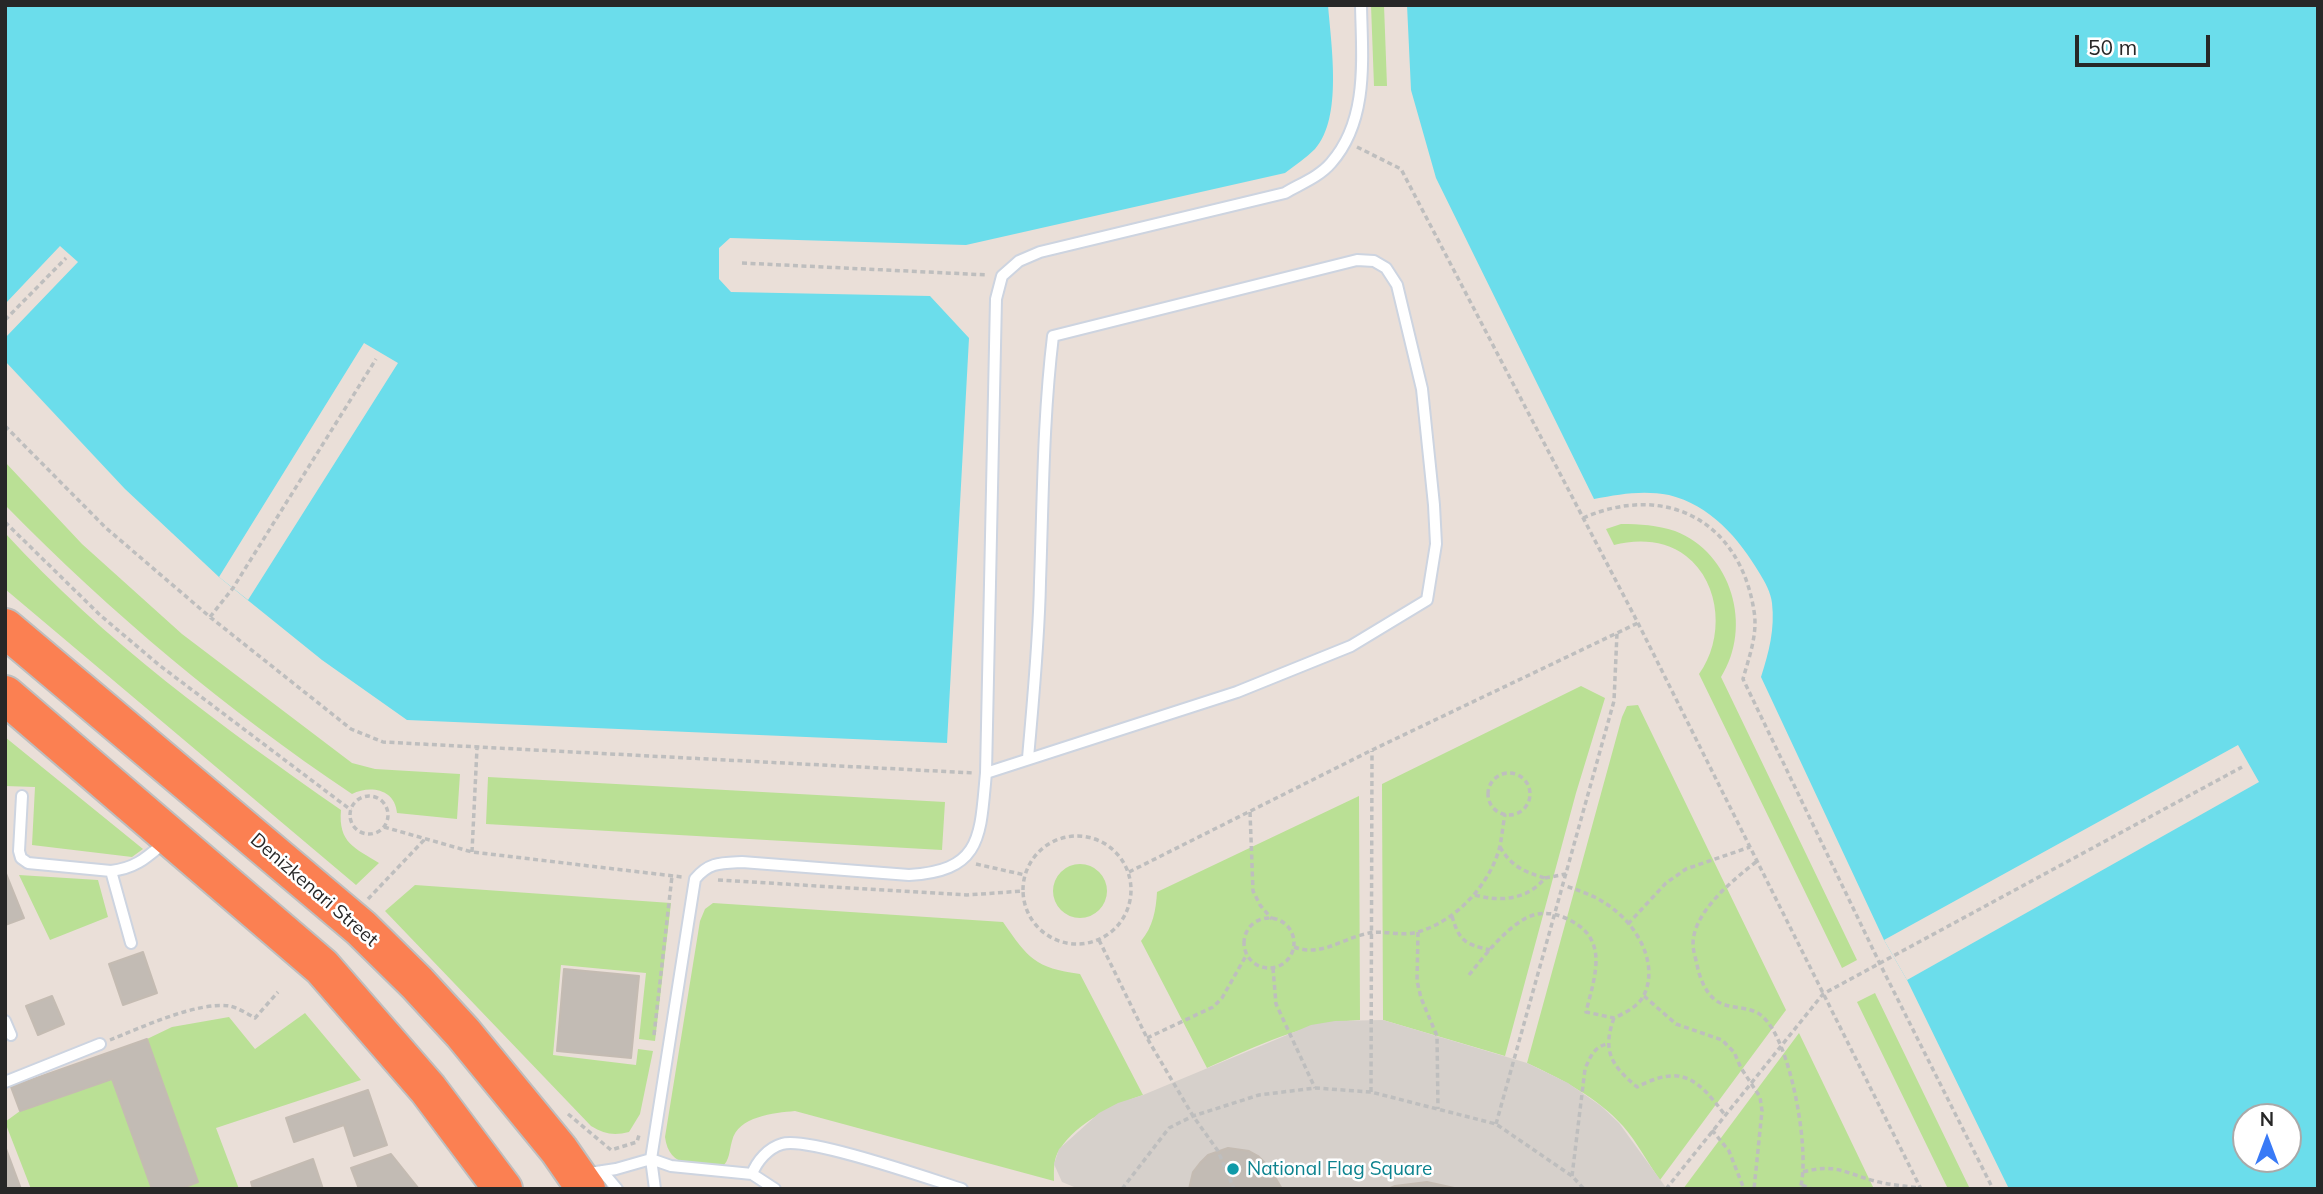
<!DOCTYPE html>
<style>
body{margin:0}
#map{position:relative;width:2323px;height:1194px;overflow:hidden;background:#eadfd8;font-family:Mulish,sans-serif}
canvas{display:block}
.frame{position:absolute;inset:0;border:7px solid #272727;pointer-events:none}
.north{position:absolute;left:2232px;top:1103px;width:70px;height:70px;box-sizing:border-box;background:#fff;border:2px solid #a9a9a9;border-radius:50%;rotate:0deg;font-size:19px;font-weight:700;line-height:28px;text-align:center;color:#272727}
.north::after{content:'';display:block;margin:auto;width:24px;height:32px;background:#397af6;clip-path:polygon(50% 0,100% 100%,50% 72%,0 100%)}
.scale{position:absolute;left:2075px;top:35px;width:135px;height:32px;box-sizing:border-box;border:4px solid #272727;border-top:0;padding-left:9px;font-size:21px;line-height:24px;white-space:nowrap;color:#272727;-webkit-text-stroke:5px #fff;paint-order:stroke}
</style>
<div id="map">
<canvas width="2323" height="1194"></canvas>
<div class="frame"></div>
<div class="north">N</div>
<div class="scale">50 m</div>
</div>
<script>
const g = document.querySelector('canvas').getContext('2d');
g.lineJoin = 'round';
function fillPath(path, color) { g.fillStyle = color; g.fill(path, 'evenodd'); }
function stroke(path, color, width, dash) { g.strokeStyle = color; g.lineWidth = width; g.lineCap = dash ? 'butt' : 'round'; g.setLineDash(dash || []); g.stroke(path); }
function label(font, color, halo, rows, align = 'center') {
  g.font = font + ' Mulish,sans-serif'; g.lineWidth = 5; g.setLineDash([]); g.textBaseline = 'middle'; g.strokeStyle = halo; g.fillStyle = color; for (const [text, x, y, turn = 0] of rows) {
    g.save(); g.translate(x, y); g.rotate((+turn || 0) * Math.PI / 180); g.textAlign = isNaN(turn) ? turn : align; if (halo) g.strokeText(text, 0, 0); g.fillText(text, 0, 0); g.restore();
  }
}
const green = new Path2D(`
 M1371,5h13l3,81h-13z
 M5,462l77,82 100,90 170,129 23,6 85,5 -3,45 -60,-6c-2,-24 -27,-28 -45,-19 -128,-86 -239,-179 -347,-289z
 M1621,524c19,0 36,1 54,7 57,22 78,96 46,146l136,283 -15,8 -143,-294c25,-34 23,-90 -13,-118 -21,-16 -48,-17 -72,-11l-8,-16z
 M5,533c99,108 217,194 336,277 -3,33 14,38 38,53l-23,22 -351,-296z
 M1581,686l24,12 -29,95 -71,263 -122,-36 -1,-236z
 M1638,705l148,305 -126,170c-12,-17 -23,-38 -37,-54 -26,-29 -62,-47 -96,-63l95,-346 5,-11z
 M5,737l138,112 -11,8 -100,-12 3,-58 -30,-1z
 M488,777l457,25 -3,48 -456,-26z
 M1359,796l1,224c-56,2 -103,26 -153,48l-66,-127c12,-14 15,-31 16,-49z
 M1053 891a27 27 0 1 1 54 0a27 27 0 1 1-54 0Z
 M19,875l79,5 10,37 -58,23z
 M415,885l256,18 -16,138 -16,-2 7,-66 -85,-8 -8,90 83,10 2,-16 15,2 -13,63 -11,18c-15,4 -25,2 -38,-6l-206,-215z
 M713,903l290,19c25,36 32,46 77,52l63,121c-30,10 -65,27 -83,54 -7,9 -6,21 -6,32l-259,-70c-21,2 -57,5 -63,30 -3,10 -2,19 -10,26 -25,-2 -53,2 -57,-30l35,-216 5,-12z
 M1875,993l95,196h-22l-91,-187z
 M305,1013l56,67 -145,48 23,61h-59l18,-7 -51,-143 25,-12 57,-10 26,32z
 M1799,1033l75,156h-191z
 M112,1079l40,110h-121l-26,-67 15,-11z`);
const plaza = new Path2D(`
 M1383,1020l144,43 41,20 33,23 18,17 48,66h-208l-32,-7 -32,4 -7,3h-106l-13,-22 -11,-11 -9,-5 -20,-3 -20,7 -9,8 -7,9 -4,17h-110l-17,-7 -8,-18 5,-15 40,-36 19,-10 25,-8 168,-70 24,-4z`);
const water = new Path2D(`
 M5,5h1323c3,39 15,113 -13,144 -9,9 -20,16 -30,24l-319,72 -236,-7 -11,10v31l12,13 199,4 39,42 -22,405 -540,-23 -85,-60 -103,-83 -94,-88 -120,-128z
 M1407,5h911v1184h-309l-102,-209 -23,-40 -123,-263c8,-25 14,-48 11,-74 -1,-10 -7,-21 -12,-29 -21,-36 -50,-69 -91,-79 -26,-5 -49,-1 -75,4l-158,-321 -25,-88zM2246,1117h42v42h-42z`);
const pier = new Path2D(`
 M60,246l18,16 -73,76v-34z
 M364,343l34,20 -150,237 -29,-23z
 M2238,745l21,37 -352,198 -23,-40z`);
const building = new Path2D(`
 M5,871l19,47 -19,7z
 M143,952l14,41 -34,12 -14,-41z
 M564,969l75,7 -8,82 -74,-7z
 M52,996l12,28 -26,11 -12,-29z
 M147,1039l51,143 -18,7h-28l-40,-110 -92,32 -9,-24z
 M368,1090l19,55 -33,11 -10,-31 -50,17 -8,-24z
 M5,1146l16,43h-16z
 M1228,1148l21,3 9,5 11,11 13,22h-93l4,-17 7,-9 8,-8z
 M391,1154l28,35h-60l-8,-21z
 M313,1159l10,30h-70l-2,-7z
 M1427,1182l32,7h-71l7,-3z`);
const path = new Path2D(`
 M1357,147l44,22 237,454 283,566
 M742,263l246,12
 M5,320l61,-62
 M5,426l101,102 104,89 141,112 32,13 591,31
 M1583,518c83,-36 157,3 171,93 4,23 -5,46 -11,68l137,285 113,225
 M5,522l95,93 59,50 192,145
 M210,617l23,-29 143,-229
 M1488 794a21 21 0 1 1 42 0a21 21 0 1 1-42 0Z
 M350 815a19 19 0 1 1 38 0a19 19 0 1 1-38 0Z
 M1250,812l3,79 7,14 12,14
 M384,827l88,25 210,25
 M1023 890a54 54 0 1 1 108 0a54 54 0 1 1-108 0Z
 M1500,847c11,19 24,25 45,31
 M472,852l5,-104
 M1756,862c-23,18 -63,50 -63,82 0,7 3,15 4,21 3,13 7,24 16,33 13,13 35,6 49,18 29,24 49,138 38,173
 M976,864l49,11
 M1129,872l243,-122 266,-127
 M718,880l249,15 56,-4
 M1475,895c26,7 52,5 70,-17l21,-4
 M368,899l57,-60
 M1452,916c7,25 13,28 38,34
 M1244 943a25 25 0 1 1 50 0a25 25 0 1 1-50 0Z
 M1628,924l38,-41 20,-14 64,-22
 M1418,932l-1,49 4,17 16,38 1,73
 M1099,940l48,98 46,78 25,35 16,38
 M1294,947c27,10 45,-7 71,-13 17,-5 35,3 53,-2 38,-11 72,-47 82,-86 2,-10 3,-21 5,-32
 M1273,968l3,36 39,84
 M1469,975c17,-21 34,-44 57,-57 12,-6 24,-6 37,-1 47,19 33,55 23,95l28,6c11,-5 25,-12 30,-23 15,-31 -7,-69 -32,-87 -15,-12 -32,-17 -49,-23
 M1644,996l32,28 46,16 12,12 7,16 19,29 2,14 -8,78
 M1614,1018c-12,33 -3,47 23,69 45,-23 60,-9 88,28
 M654,1035l18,-159
 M1147,1038l66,-31 9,-9 25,-44
 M110,1040c30,-12 88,-39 120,-34 8,2 18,8 25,12l23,-26
 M1371,1092l1,-341
 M568,1114l43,36 26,-8 2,-7
 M1496,1124l118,-423 3,-68
 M1712,1130l17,21 15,38
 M1803,1172c34,-9 41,1 72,9 14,4 30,5 45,7
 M1572,1176l13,-107c5,-12 9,-22 22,-25
 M1802,1185l10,4
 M1122,1189l47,-61 24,-12 66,-21 56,-7 56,4 125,32 76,52 12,13
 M1666,1189l157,-195 419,-227`);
const lane = new Path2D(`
 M986,773l10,-474 6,-23 17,-15 21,-9 245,-59c15,-9 34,-16 46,-30 38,-43 31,-105 30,-158
 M22,796l-3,55 2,7 7,5 83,8c25,-3 35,-13 54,-29
 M111,871l20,72
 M5,1021l6,14
 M5,1082l95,-38
 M602,1171l15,18
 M583,1174l33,-5 35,-10 20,7 81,8 23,15
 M752,1174c5,-13 16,-26 30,-30 25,-8 148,35 180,45
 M655,1189l-4,-30 44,-280c14,-17 26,-16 47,-17l167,13c74,-4 71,-40 77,-102l251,-81 114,-46 76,-46 9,-56 -2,-39 -12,-116 -25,-104 -11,-17 -12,-7 -17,-1 -304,76c-10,82 -10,164 -13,246 -1,59 -7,118 -12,176`);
const highway = new Path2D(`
 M5,628l356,300 56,55 46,50 96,117 27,39
 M5,695l317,272 106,122 75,100`);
const markers = [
 [1233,1169,7,"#0f9aa8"]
];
const streetNames = [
 ["Denizkenari Street",314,890,41]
];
const cultureNames = [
 ["National Flag Square",1247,1169]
];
fillPath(green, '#bae095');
fillPath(plaza, '#d6d0cb');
fillPath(water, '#6bddeb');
fillPath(pier, '#eadfd8');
fillPath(building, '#c2bbb4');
stroke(building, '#c4bbb2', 2);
stroke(lane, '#cdd4e0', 14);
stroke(highway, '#bebebe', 42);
stroke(path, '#bebebe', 3.5, [5, 3.5]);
stroke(lane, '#fff', 10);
stroke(highway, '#fb8052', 38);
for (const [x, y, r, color] of markers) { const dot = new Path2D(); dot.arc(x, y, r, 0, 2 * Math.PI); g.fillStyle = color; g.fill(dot); stroke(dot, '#fff', 2.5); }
label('19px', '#272727', '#fff', streetNames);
label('19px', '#0d838f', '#fff', cultureNames, 'left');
</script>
